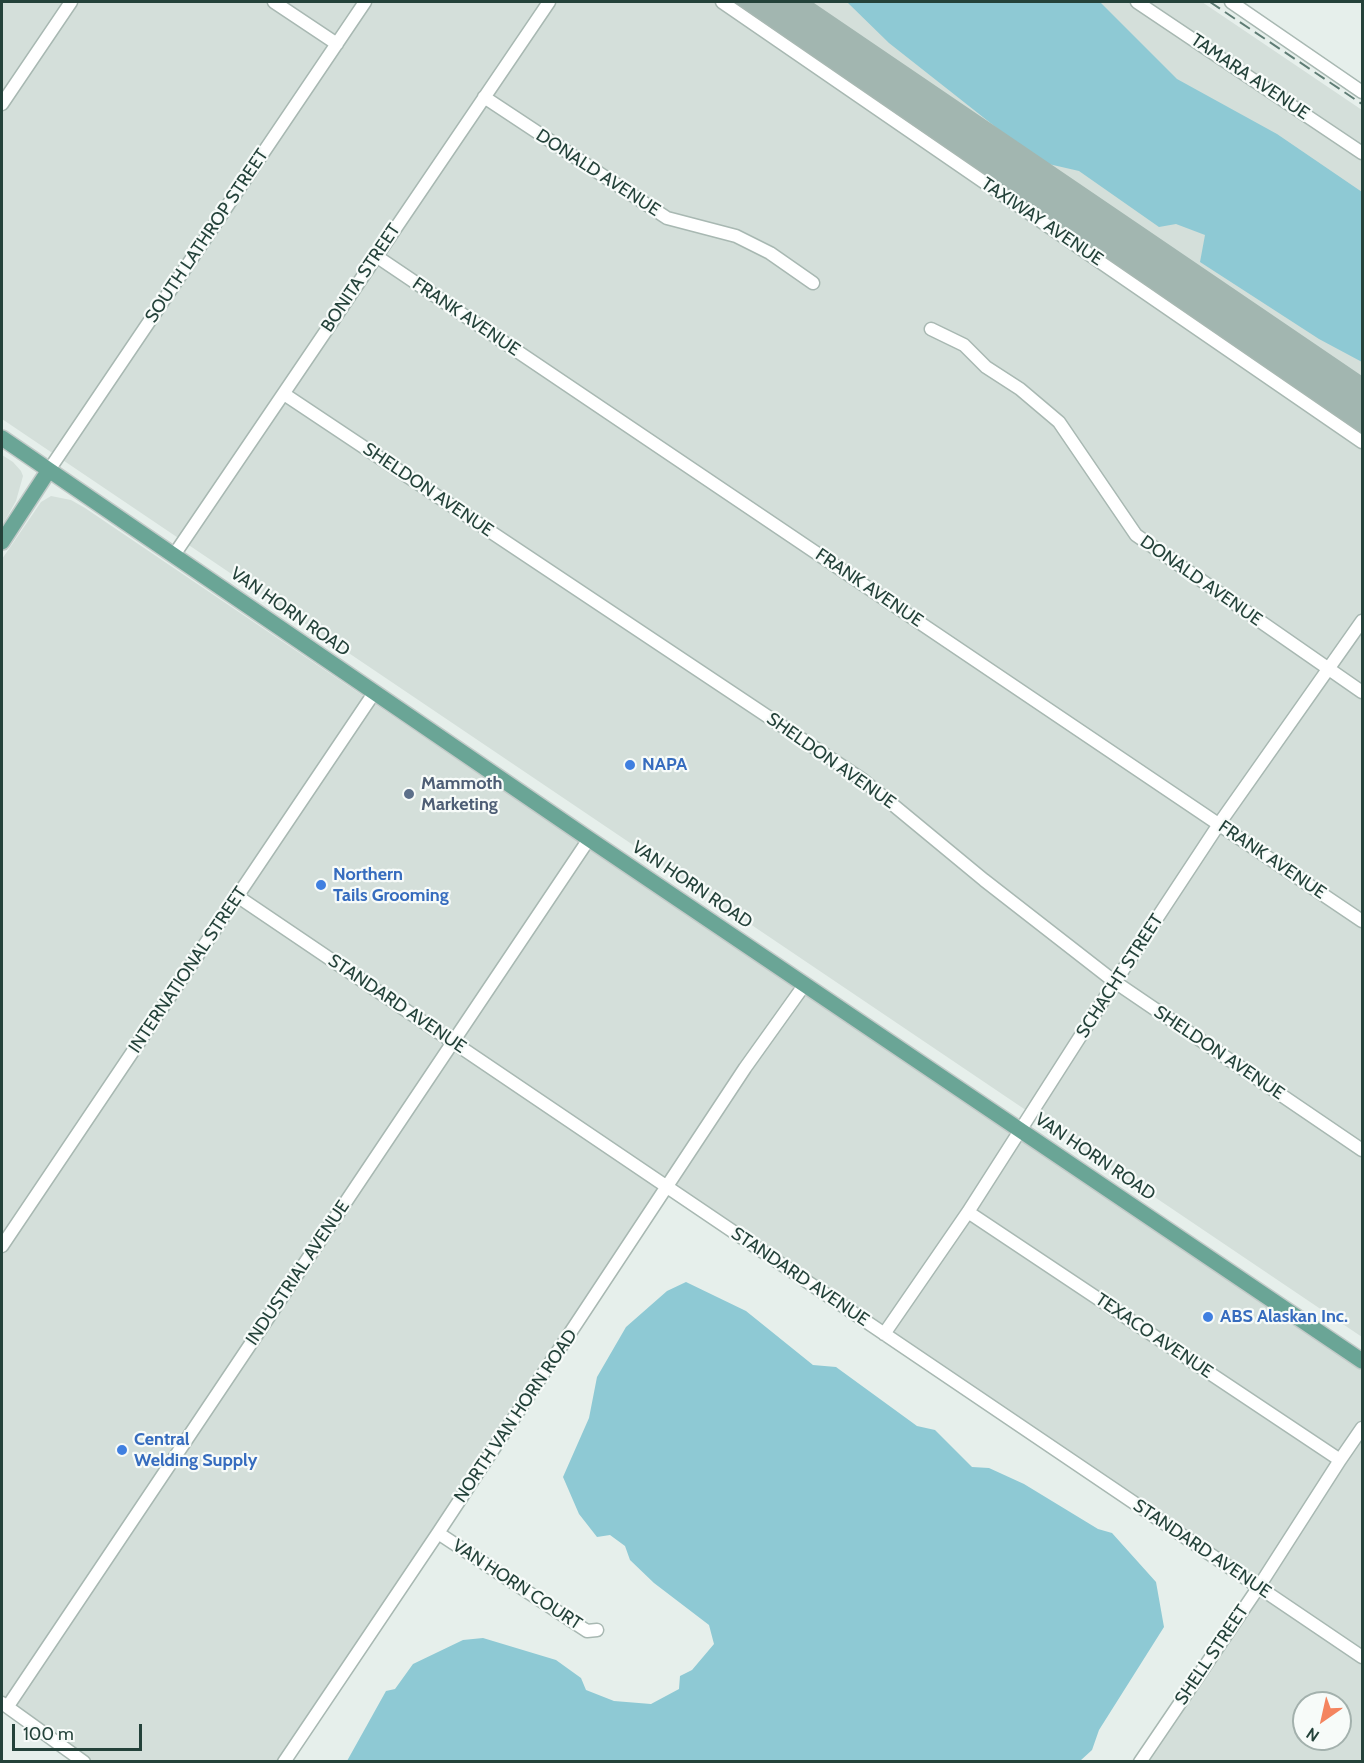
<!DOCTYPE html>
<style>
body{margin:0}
#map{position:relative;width:1364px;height:1763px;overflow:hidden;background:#e6efeb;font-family:Cabin,sans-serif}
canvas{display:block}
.frame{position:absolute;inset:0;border:3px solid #24423a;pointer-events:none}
.north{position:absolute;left:1292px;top:1691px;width:60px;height:60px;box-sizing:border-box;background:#f7fbf9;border:2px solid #a3b1ad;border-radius:50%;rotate:214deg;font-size:16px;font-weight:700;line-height:24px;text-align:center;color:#24423a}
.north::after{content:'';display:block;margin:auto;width:21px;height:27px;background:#f4845f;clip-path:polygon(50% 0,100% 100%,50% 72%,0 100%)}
.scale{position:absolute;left:12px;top:1724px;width:130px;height:27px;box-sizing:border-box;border:3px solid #24423a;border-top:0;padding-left:8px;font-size:18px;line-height:21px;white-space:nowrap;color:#24423a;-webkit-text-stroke:4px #f7fbf9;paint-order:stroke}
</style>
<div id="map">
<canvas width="1364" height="1763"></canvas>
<div class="frame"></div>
<div class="north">N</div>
<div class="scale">100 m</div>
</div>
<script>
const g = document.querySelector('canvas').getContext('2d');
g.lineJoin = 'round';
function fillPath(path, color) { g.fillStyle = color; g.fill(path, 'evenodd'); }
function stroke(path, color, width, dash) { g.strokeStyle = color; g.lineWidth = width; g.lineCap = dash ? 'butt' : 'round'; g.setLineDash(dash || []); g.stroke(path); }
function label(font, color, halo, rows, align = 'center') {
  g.font = font + ' Cabin,sans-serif'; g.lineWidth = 4.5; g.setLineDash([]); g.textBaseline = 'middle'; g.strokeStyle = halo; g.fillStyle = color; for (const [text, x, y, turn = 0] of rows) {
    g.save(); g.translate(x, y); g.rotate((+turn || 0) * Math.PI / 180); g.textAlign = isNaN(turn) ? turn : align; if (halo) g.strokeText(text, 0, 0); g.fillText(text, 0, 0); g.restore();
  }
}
const built = new Path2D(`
 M2,2h1200l160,108v1227l-1360,-918z
 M2,455l11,7 8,9 2,5 -7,25 -14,25z
 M51,496l20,4 14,8 1277,863v390h-215l119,-174 -600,-406 -389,580h-185l-90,-62v-1140l39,-57zM1304,1703h36v36h-36z`);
const water = new Path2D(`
 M847,2h253l77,77 100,55 85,58v170l-43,-23 -119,-77 5,-27 -29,-11 -17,3 -80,-56 -39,-9 -151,-119z
 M686,1282l60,29 67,54 23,2 81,59 18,4 37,37 17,1 35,16 74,45 14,4 44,49 8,45 -65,103 -7,20 -12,11h-733l39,-70 9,-2 18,-25 50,-24 20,-2 73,22 25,18 5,12 28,11 37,3 28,-15 1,-13 12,-6 22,-26 -5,-19 -55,-42 -24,-23 -5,-14 -15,-11 -13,2 -18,-23 -16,-37 26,-59 8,-41 29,-50 41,-36z`);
const runway = new Path2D(`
 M761,2l601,409`);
const minor = new Path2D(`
 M274,2l63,42
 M722,2l640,440
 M1137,2l225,151
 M1231,2l131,90
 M484,97l183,121 69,18 34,17 43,30
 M2,104l69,-102
 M376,256l986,665
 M931,329l33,16 22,22 34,22 39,33 77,113 226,157
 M284,394l579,386 121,100 131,102 247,168
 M49,470l316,-468
 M174,555l375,-553
 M237,896l1125,761
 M968,1212l372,248
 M2,1246l372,-553
 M884,1334l84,-122 147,-230 104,-158 143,-203
 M438,1533l149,98 10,-1
 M2,1703l82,59
 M8,1706l581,-867
 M284,1762l154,-229 307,-465 60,-84
 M1140,1762l118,-174 82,-128 22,-32`);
const major = new Path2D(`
 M2,438l587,401 773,522
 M2,542l47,-72`);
const rail = new Path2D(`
 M1210,2l152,102`);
const markers = [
 [630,765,6,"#3f7fe0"],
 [409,794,6,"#5c6f8a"],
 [321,885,6,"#3f7fe0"],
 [1208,1317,6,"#3f7fe0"],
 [122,1450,6,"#3f7fe0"]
];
const streetNames = [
 ["TAMARA AVENUE",1250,77,34],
 ["DONALD AVENUE",598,173,33],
 ["TAXIWAY AVENUE",1042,222,34],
 ["SOUTH LATHROP STREET",207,236,-56],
 ["BONITA STREET",361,278,-56],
 ["FRANK AVENUE",466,317,34],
 ["SHELDON AVENUE",428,490,34],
 ["DONALD AVENUE",1201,581,35],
 ["FRANK AVENUE",869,588,34],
 ["VAN HORN ROAD",290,612,35],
 ["SHELDON AVENUE",831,761,35],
 ["FRANK AVENUE",1272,860,34],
 ["VAN HORN ROAD",692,885,34],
 ["INTERNATIONAL STREET",188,970,-56],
 ["SCHACHT STREET",1120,976,-57],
 ["STANDARD AVENUE",397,1004,34],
 ["SHELDON AVENUE",1219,1053,34],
 ["VAN HORN ROAD",1095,1157,34],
 ["INDUSTRIAL AVENUE",298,1273,-56],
 ["STANDARD AVENUE",800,1277,34],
 ["TEXACO AVENUE",1154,1336,34],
 ["NORTH VAN HORN ROAD",516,1416,-56],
 ["STANDARD AVENUE",1202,1549,34],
 ["VAN HORN COURT",517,1585,33],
 ["SHELL STREET",1212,1655,-56]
];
const shopNames = [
 ["NAPA",642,765],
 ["Northern",333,875],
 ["Tails Grooming",333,896],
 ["ABS Alaskan Inc.",1220,1317],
 ["Central",134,1440],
 ["Welding Supply",134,1461]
];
const serviceNames = [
 ["Mammoth",421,784],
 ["Marketing",421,805]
];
fillPath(built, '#d4dfda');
fillPath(water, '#8ec9d4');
stroke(runway, '#a2b6b0', 58);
stroke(minor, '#a8b8b2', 15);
stroke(major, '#c2cac8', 18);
stroke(minor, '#fff', 12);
stroke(major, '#6aa596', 15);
stroke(rail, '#5f7d75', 2, [12, 6]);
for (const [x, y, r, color] of markers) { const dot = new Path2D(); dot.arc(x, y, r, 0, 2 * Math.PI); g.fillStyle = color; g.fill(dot); stroke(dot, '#f7fbf9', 2); }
label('18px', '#24423a', '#f7fbf9', streetNames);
label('bold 18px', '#366cbe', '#f7fbf9', shopNames, 'left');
label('bold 18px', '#4e5e75', '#f7fbf9', serviceNames, 'left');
</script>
